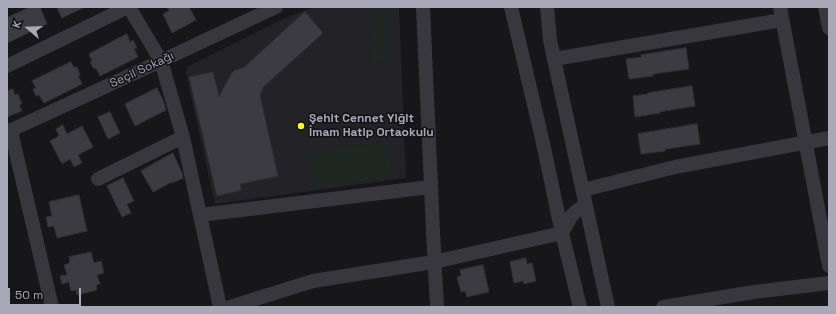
<!DOCTYPE html>
<meta charset="utf-8">
<style>
body{margin:0}
#map{position:relative;width:836px;height:314px;overflow:hidden;background:#171618;font-family:"Space Grotesk",sans-serif}
canvas{display:block}
.frame{position:absolute;inset:0;border:8px solid #a9a8b9;pointer-events:none}
.north{position:absolute;left:8px;top:8px;width:40px;height:40px;-webkit-text-stroke:3px #121113;paint-order:stroke;rotate:289deg;font-size:11px;font-weight:700;line-height:16px;text-align:center;color:#a9a8b9}
.north::after{content:'';display:block;margin:auto;width:14px;height:18px;background:#a9a8b9;clip-path:polygon(50% 0,100% 100%,50% 72%,0 100%)}
.scale{position:absolute;left:8px;top:288px;width:73px;height:18px;box-sizing:border-box;border:2px solid #a9a8b9;border-top:0;padding-left:5px;font-size:12px;line-height:14px;white-space:nowrap;color:#a9a8b9;-webkit-text-stroke:3px #121113;paint-order:stroke}
</style>
<div id="map">
<canvas width="836" height="314"></canvas>
<div class="frame"></div>
<div class="north">K</div>
<div class="scale">50 m</div>
</div>
<script>
const g = document.querySelector('canvas').getContext('2d');
g.lineJoin = 'round';
function fillPath(path, color) { g.fillStyle = color; g.fill(path, 'evenodd'); }
function stroke(path, color, width, dash) { g.strokeStyle = color; g.lineWidth = width; g.lineCap = dash ? 'butt' : 'round'; g.setLineDash(dash || []); g.stroke(path); }
function label(font, color, halo, rows, align = 'center') {
  g.font = font + ' "Space Grotesk",sans-serif'; g.lineWidth = 3; g.setLineDash([]); g.textBaseline = 'middle'; g.strokeStyle = halo; g.fillStyle = color; for (const [text, x, y, turn = 0] of rows) {
    g.save(); g.translate(x, y); g.rotate((+turn || 0) * Math.PI / 180); g.textAlign = isNaN(turn) ? turn : align; if (halo) g.strokeText(text, 0, 0); g.fillText(text, 0, 0); g.restore();
  }
}
const built = new Path2D(`
 M315,7h84l7,171 -191,26 -29,-130 1,-7 96,-48z`);
const green = new Path2D(`
 M371,7h18l1,53h-18z
 M388,141l5,36 -79,11 -5,-35z`);
const building = new Path2D(`
 M30,7h10l7,17 -40,19v-25z
 M57,7h28l-23,11z
 M167,7h22l7,13 -24,13 -9,-19 6,-3z
 M305,12l18,21 -60,54 -3,9 18,80 -38,8 1,6 -24,6 -28,-119 24,-5 6,25 12,-23 4,-4 8,-2z
 M127,34l3,8 3,-2 4,8 -3,1 4,8 -38,19 -4,-8 -2,1 -4,-7 2,-1 -3,-7z
 M686,48l3,21 -36,5v2l-24,3 -3,-20 16,-2 -1,-2z
 M71,62l3,6 3,-1 3,8 -2,1 4,8 -38,19 -5,-8 -3,1 -3,-7 3,-1 -4,-7z
 M692,86l3,20 -36,6 1,1 -25,4 -2,-21 15,-2v-1z
 M157,88l6,12 3,10 -31,16 -10,-22z
 M13,89l2,6 3,-1 4,10 -3,1 3,6 -15,6v-26z
 M110,112l10,21 -12,6 -10,-22z
 M697,124l3,20 -35,5v2l-24,3 -3,-20z
 M63,125l4,9 15,-8 11,21 -15,8 4,8 -8,4 -4,-8 -8,5 -12,-23 9,-5 -3,-7z
 M173,153l9,20 1,5 -11,5v-1l-19,10 -12,-21z
 M123,178l11,23 -7,3 4,9 -9,4 -15,-31z
 M79,195l8,36 -30,7 -3,-12 -6,1 -2,-10 6,-1 -3,-14z
 M91,252l3,11 7,-2 3,12 -7,2 3,9 -4,1 1,5 -20,5 -1,-5 -5,1 -2,-9 -7,2 -2,-8 7,-1 -3,-10 6,-2 -1,-6z
 M526,258l1,6 5,-1 4,18 -12,3 -1,-3 -9,2 -4,-21z
 M483,265l6,27 -22,5 -2,-6 -4,1 -4,-15 4,-1 -1,-6z`);
const minor = new Path2D(`
 M129,7l32,54 22,76 37,170
 M423,7l10,224 4,76
 M511,7l32,136 19,90 18,74
 M547,7l3,33 4,19 54,248
 M780,7l49,259
 M825,7l4,21
 M554,59l228,-39
 M7,66l121,-59
 M11,131l41,176
 M7,132l154,-71 115,-54
 M98,179l85,-42
 M583,190l92,-23 154,-29
 M200,215l230,-28
 M230,307l83,-26 121,-19 128,-29c6,-11 11,-24 24,-27
 M663,307l91,-15 75,-9`);
const markers = [
 [301,126,4,"#f5f730"]
];
const streetNames = [
 ["Seçil Sokağı",142,70,-25]
];
const poiNames = [
 ["Şehit Cennet Yiğit",309,119],
 ["İmam Hatip Ortaokulu",309,133]
];
fillPath(built, '#232226');
fillPath(green, '#1e2722');
fillPath(building, '#3c3b41');
stroke(building, '#323035', 1);
stroke(minor, '#38373e', 14);
for (const [x, y, r, color] of markers) { const dot = new Path2D(); dot.arc(x, y, r, 0, 2 * Math.PI); g.fillStyle = color; g.fill(dot); stroke(dot, '#121113', 1.5); }
label('12px', '#a9a8b9', '#121113', streetNames);
label('bold 12px', '#a9a8b9', '#121113', poiNames, 'left');
</script>
